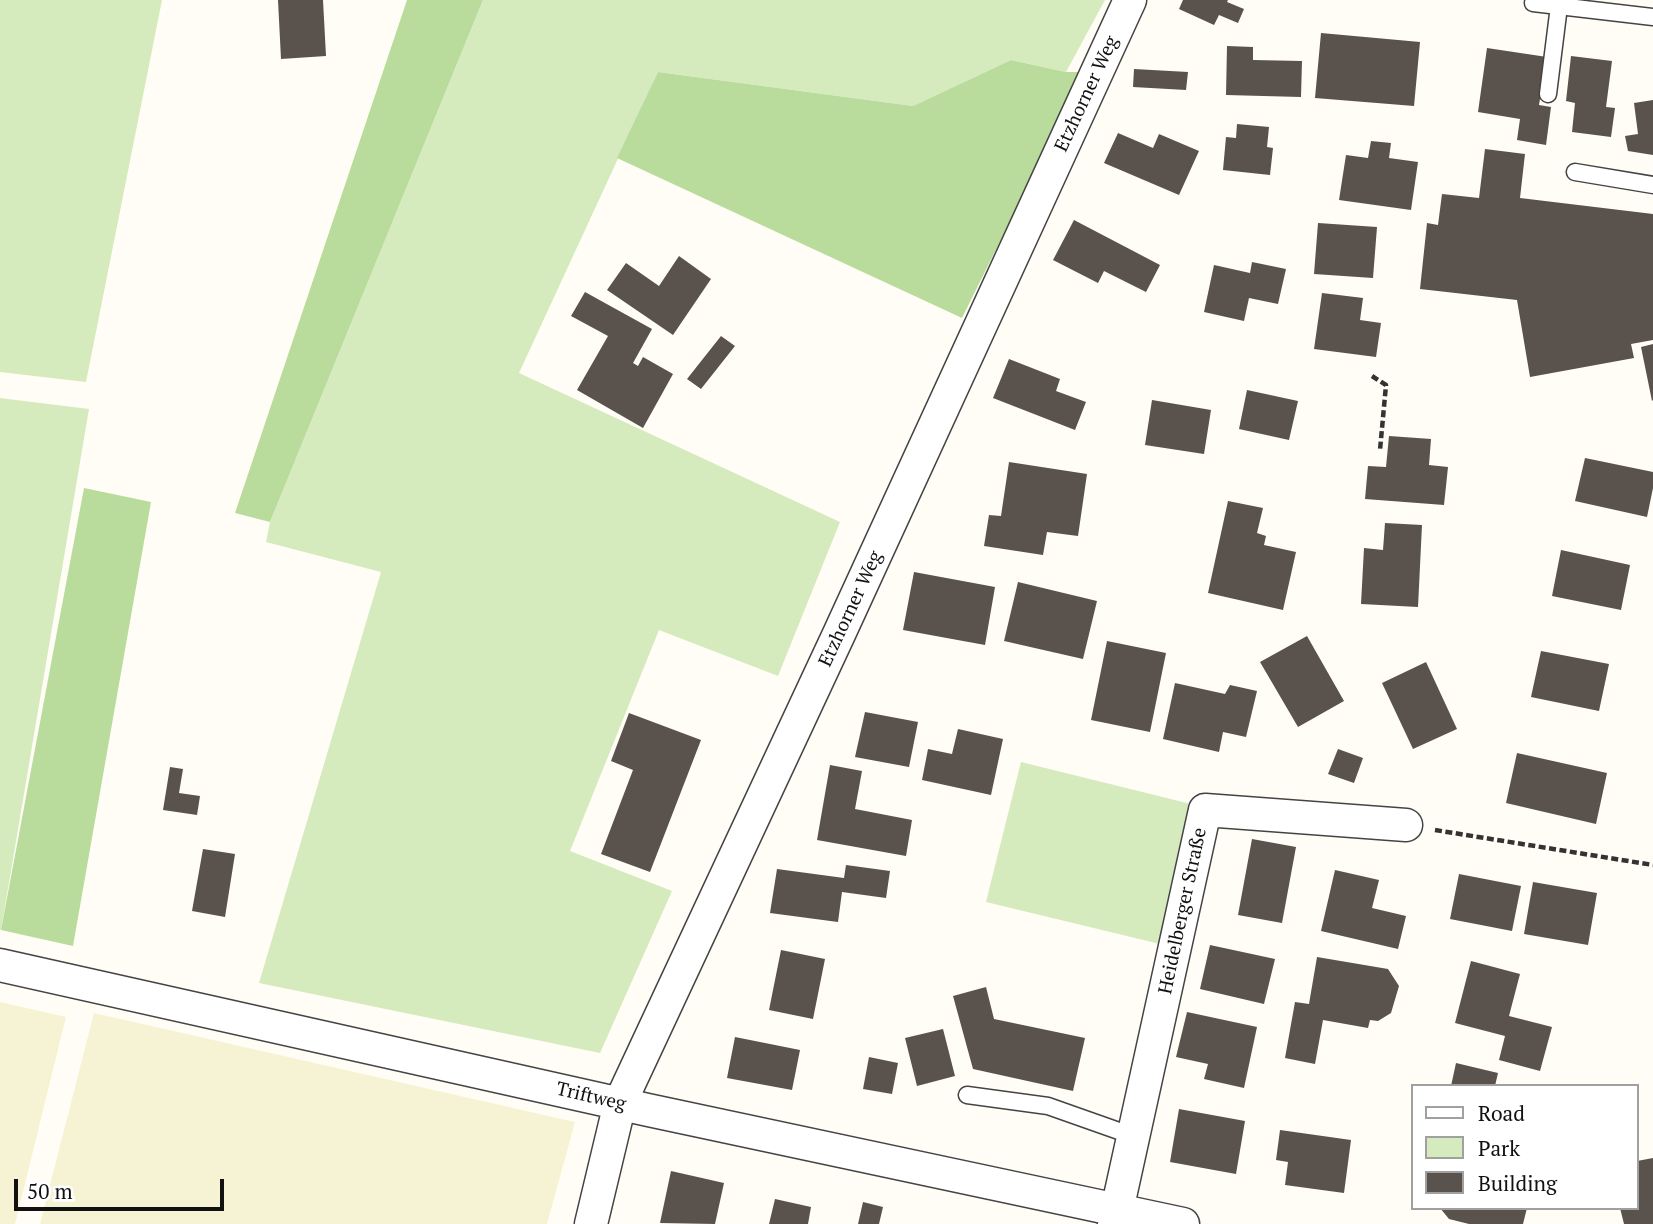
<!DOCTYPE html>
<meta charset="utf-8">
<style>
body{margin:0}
#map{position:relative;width:1653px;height:1224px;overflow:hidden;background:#fffdf5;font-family:"PT Serif",serif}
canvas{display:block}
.legend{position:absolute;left:1411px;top:1084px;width:228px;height:126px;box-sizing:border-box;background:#fff;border:2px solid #a0a0a0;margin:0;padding:9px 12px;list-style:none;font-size:21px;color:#111}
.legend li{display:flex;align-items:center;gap:14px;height:35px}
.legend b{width:35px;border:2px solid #a0a0a0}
.scale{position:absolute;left:14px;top:1179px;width:210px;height:32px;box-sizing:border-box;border:4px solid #111;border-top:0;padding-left:9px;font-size:21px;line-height:24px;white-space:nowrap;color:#111;-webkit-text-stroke:5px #fff;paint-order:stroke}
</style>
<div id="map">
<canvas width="1653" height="1224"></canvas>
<ul class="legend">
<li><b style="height:9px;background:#fff"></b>Road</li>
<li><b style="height:19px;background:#d5ebbd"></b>Park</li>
<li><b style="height:19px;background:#5a524d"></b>Building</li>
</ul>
<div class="scale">50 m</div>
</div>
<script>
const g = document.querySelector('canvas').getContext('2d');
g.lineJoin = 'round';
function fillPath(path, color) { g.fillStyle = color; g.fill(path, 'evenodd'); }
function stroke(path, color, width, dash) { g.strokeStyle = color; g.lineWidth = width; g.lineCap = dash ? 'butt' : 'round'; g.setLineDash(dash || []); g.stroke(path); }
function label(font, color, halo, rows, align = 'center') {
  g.font = font + ' "PT Serif",serif'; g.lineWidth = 7; g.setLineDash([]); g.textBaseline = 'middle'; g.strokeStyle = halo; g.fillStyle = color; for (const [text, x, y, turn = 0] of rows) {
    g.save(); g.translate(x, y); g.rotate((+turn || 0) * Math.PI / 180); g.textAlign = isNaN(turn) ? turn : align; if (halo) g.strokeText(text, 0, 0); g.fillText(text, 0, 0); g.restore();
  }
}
const farmland = new Path2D(`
 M0,1002l66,15 -51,207h-15z
 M94,1013l481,109 -28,102h-507z`);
const green = new Path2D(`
 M0,0h162l-76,382 -86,-10z
 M483,0h622l-39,72 -55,-12 -98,46 -255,-34 -139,301 321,149 -62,154 -119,-46 -89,221 102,40 -72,162 -341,-70 122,-411 -115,-30 4,-20z
 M0,398l89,11 -88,521 -1,-1z
 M1021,762l174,43 -35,139 -174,-42z`);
const forest = new Path2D(`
 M407,0h76l-213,522 -35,-9z
 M1011,60l55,12h18l-122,246 -345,-160 41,-86 255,34z
 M84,488l67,14 -78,444 -72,-16z`);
const building = new Path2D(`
 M278,0h45l3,56 -45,3z
 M1183,0h45l-1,2 17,7 -6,14 -19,-8 -5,10 -35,-16z
 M1321,33l99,9 -6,64 -99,-8z
 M1227,46l26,1v13l49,1 -1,36 -75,-2z
 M1487,48l60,9 -8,48 12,2 -5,38 -29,-5 3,-21 -42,-7z
 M1571,56l41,5 -6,46 9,1 -4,29 -39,-5 3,-29 -9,-2z
 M1134,69l54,3 -2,18 -53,-3z
 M1653,100v55l-25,-4 -3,-15 13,-2 -4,-31z
 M1237,124l32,3 -2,20 6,1 -3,27 -47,-5 3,-33 10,1z
 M1118,133l35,15 6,-14 40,17 -20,44 -75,-32z
 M1371,141l20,2 -2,15 29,4 -7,48 -72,-10 7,-45 22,3z
 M1485,149l40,5 -5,44 133,16v126l-22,4 3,14 -104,19 -13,-77 -97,-11 7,-66 11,2 4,-31 37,4z
 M1074,220l86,45 -14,27 -42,-21 -6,12 -45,-23z
 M1318,223l59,4 -4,51 -59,-4z
 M679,256l32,23 -38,56 -66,-45 19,-27 33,23z
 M1252,262l34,7 -8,35 -29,-6 -5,23 -40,-9 10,-47 36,8z
 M585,292l67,37 -19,34 5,3 5,-9 30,17 -30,54 -66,-38 31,-54 -37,-20z
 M1322,293l41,5 -3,22 21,3 -5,34 -62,-8z
 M721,336l14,10 -34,43 -14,-10z
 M1653,344v56l-1,1 -11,-54z
 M1009,359l51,20 -4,12 30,11 -11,28 -82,-32z
 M1247,390l51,11 -9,39 -50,-11z
 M1152,400l59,10 -7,44 -59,-9z
 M1389,436l42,3 -2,26 19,2 -4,38 -79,-6 3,-33 18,1z
 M1585,458l68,14v16l-6,29 -72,-16z
 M1009,462l78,12 -9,62 -31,-4 -4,23 -59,-9 5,-31 12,1z
 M1228,501l35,7 -6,25 9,3 -2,9 32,7 -13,58 -75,-17z
 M1385,523l37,2 -4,82 -57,-3 3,-56 19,2z
 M1561,550l69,15 -9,45 -69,-14z
 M914,572l81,15 -10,58 -82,-15z
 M1018,582l79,19 -14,58 -79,-18z
 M1307,636l37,65 -46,26 -38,-65z
 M1107,641l59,12 -16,79 -59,-12z
 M1541,651l68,13 -10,47 -68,-14z
 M1426,662l31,67 -44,20 -31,-66z
 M1175,683l50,11 5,-9 27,6 -11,46 -23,-5 -4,20 -56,-13z
 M865,712l53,10 -9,45 -54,-10z
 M629,713l72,27 -51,132 -49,-18 32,-84 -22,-9z
 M958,729l45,10 -12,56 -69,-15 6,-31 24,5z
 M1338,749l25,9 -9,25 -26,-9z
 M1517,753l90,20 -11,51 -90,-21z
 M830,765l32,6 -7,38 57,11 -6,36 -89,-16z
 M170,767l13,2 -4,24 21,3 -3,19 -34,-5z
 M1252,839l44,8 -14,76 -44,-8z
 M203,849l32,5 -10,63 -33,-6z
 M846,865l44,6 -4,27 -44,-6 -4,30 -68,-9 7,-44 67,9z
 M1335,870l44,10 -7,28 34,8 -8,33 -77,-18z
 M1459,874l62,12 -9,45 -62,-12z
 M1533,882l64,11 -9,52 -64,-11z
 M1210,945l65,14 -11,45 -64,-15z
 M781,950l44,9 -12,60 -44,-9z
 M1317,957l71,12 11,17 -8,27 -13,8 -8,-1 -2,8 -45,-8 -8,44 -30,-6 10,-56 14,2z
 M1471,961l49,13 -11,42 43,11 -12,44 -41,-11 6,-24 -50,-13z
 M986,987l8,32 91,19 -12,53 -100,-22 -20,-73z
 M1187,1012l70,15 -13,61 -40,-9 4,-15 -32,-7z
 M943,1029l12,47 -38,10 -12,-48z
 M735,1037l65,13 -8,40 -65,-12z
 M869,1057l29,6 -6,31 -29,-5z
 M1456,1063l42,10 -3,13h-44z
 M1179,1109l66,12 -9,53 -66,-12z
 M1280,1130l71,10 -7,53 -59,-8 3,-23 -12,-2z
 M1653,1158v66h-29l-4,-16h17v-47z
 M671,1171l53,12 -9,41 -55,-1z
 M775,1199l36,8 -3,17h-39z
 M863,1202l20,5 -4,17h-21z
 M1440,1208h87l-4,16h-54l-20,-5z`);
const path = new Path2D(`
 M1372,376l14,9 -6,65
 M1435,830l218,35`);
const service = new Path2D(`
 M1533,3l120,14
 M1548,94l11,-88
 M1575,172l78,13
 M967,1095l81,11 85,30`);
const minor = new Path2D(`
 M0,965l648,145 535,114
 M591,1224l29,-121 219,-469 291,-634
 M1114,1224l91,-414 201,15`);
const streetNames = [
 ["Etzhorner Weg",1087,94,-65],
 ["Etzhorner Weg",851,609,-65],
 ["Heidelberger Straße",1183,911,-78],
 ["Triftweg",591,1097,13]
];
fillPath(farmland, '#f6f3d4');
fillPath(green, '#d5ebbd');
fillPath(forest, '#b9dc9c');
fillPath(building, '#5a524d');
stroke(service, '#444', 19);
stroke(minor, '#444', 35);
stroke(path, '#333', 4.5, [7, 3.5]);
stroke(service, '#fff', 16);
stroke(minor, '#fff', 32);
label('19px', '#111', '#fff', streetNames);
</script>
